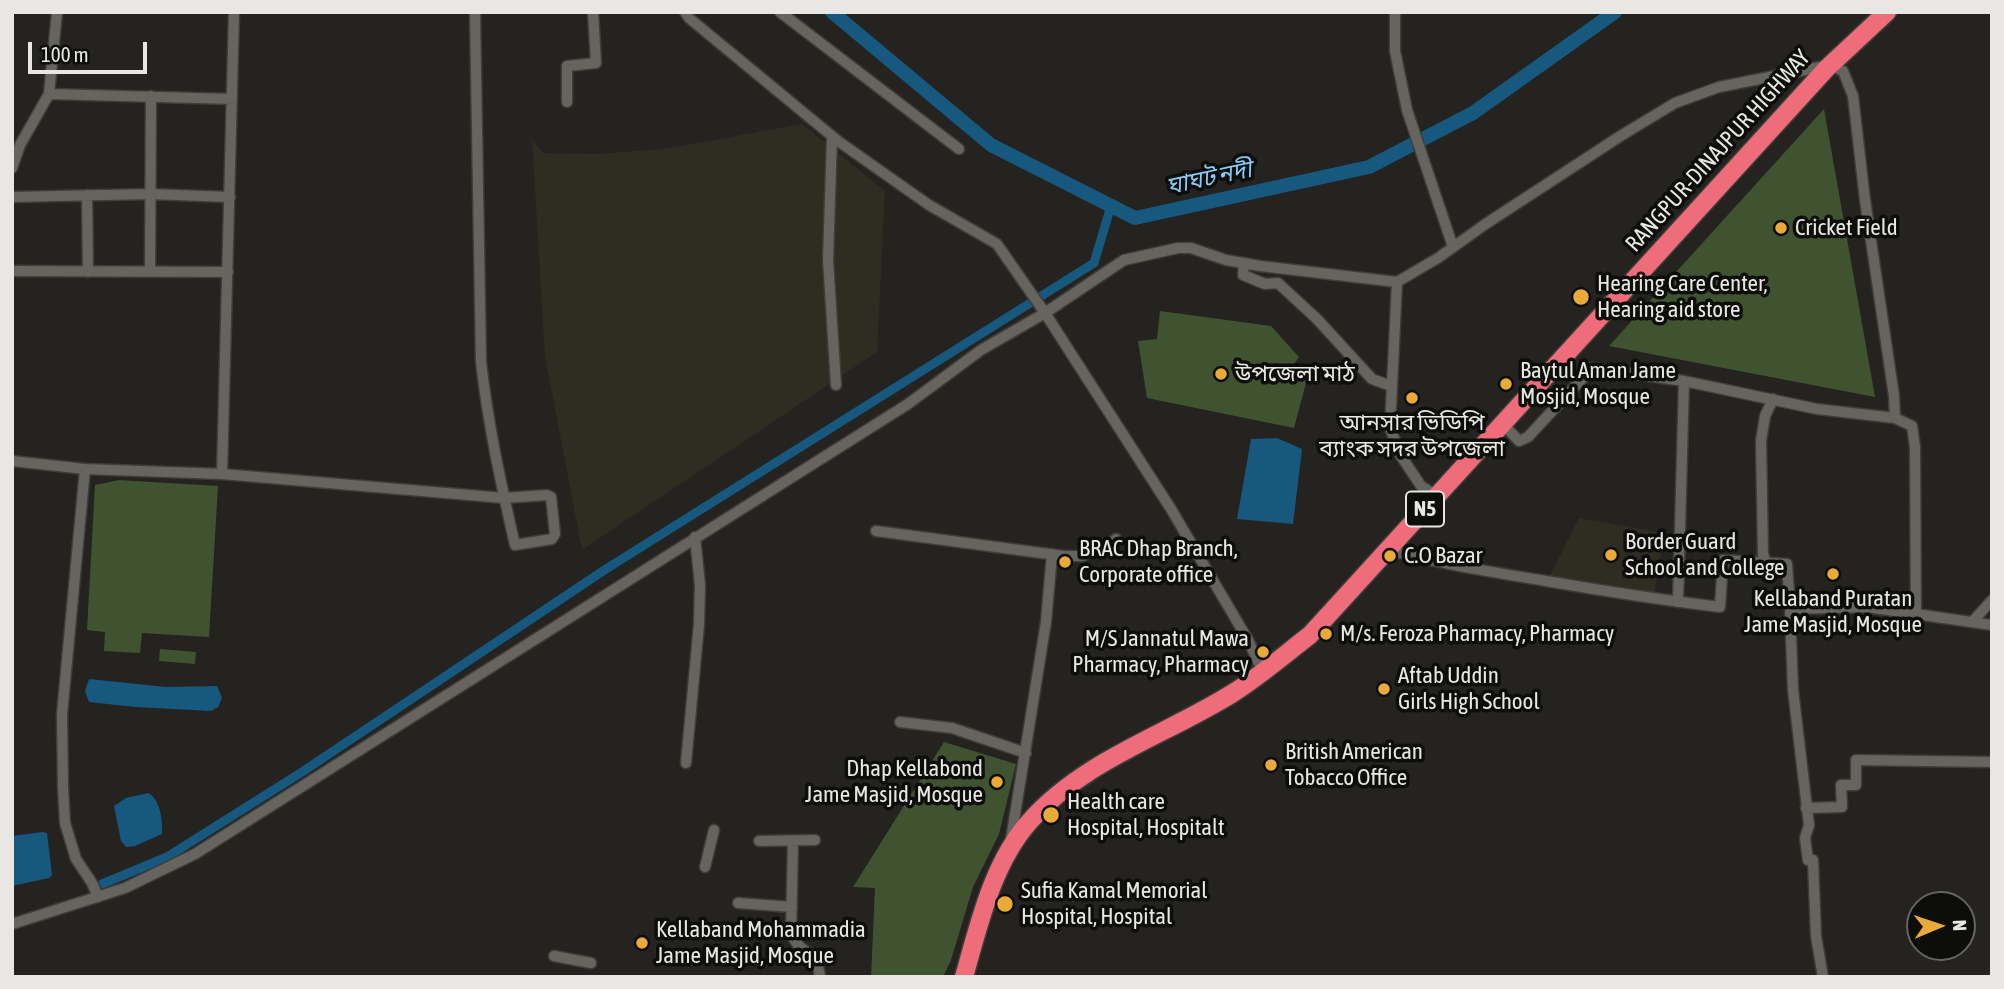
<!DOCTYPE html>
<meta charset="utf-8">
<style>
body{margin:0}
#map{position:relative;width:2004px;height:989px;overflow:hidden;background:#24231f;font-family:"Asap Condensed",sans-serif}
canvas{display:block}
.frame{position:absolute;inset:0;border:14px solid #e8e7e4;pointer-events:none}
.north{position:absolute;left:1906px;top:891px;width:70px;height:70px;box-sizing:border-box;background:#0d0d0b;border:2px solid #656462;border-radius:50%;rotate:88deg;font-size:19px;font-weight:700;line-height:28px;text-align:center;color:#e8e7e4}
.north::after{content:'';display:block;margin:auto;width:24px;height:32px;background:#eaaa39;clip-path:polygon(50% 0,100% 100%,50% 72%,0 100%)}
.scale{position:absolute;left:28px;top:42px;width:119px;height:32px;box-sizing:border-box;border:4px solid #e8e7e4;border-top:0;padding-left:9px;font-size:21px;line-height:24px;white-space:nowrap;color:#e8e7e4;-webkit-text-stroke:5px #0d0d0b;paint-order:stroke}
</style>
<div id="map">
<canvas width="2004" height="989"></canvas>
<div class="frame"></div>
<div class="north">N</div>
<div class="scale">100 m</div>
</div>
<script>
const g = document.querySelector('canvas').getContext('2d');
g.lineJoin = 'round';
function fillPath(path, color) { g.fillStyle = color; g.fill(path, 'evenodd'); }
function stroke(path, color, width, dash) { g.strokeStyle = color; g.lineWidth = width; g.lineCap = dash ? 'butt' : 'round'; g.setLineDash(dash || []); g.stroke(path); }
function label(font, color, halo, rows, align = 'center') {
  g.font = font + ' "Asap Condensed","Noto Sans Bengali",sans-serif'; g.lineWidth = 7; g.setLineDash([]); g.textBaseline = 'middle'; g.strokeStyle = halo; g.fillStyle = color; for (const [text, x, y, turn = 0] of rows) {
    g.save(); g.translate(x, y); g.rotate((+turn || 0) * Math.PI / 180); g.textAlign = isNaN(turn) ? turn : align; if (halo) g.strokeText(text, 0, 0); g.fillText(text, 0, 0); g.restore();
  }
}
const built = new Path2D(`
 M802,124l83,67 -8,161 -295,198 -37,-193 -13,-217 11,13 53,1 68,-5z
 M1579,518l86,15 -11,63 -105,-19z`);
const green = new Path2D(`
 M1824,109l51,288 -266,-51z
 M1160,311l111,15 28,31 -8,12 16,10 -13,49 -147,-30 -9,-57 19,-2z
 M119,480l99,6 -9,151 -67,-4 -2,20 -36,-2 1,-19 -18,-2 8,-145z
 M160,649l36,3 -1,12 -36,-3z
 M944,742l72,22 -17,70 -26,53 -22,73 -8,17h-72l4,-89 -22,-1z`);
const water = new Path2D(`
 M1277,438l25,11 -9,75 -56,-5 14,-80z
 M89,679l77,8 51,-1 5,12 -4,9 -7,4 -76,-4 -46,-5 -4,-11z
 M148,793c12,6 15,27 14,41l-27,12 -9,1 -5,-6 -7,-35 12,-8z
 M42,832l5,1 5,42 -3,3 -37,8v-50z`);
const canal = new Path2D(`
 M102,884l65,-27 135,-85 304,-203 488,-306 17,-57`);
const river = new Path2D(`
 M832,12l159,133 144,73 234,-51 104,-54 142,-101`);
const street = new Path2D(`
 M685,12l4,6 149,123 91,64 68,39 48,69 126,196 77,131 15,32
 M780,12l179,137
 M1395,12v39l12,59 46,137
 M49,94l183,5
 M567,102v-36l29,-3 -3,-51
 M832,136l-4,124 8,125
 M12,168l8,-23 29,-51 8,-82
 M87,195l1,77
 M12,197l138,-3 80,3
 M1244,264l-1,11 22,9 13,-1 39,36 55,60 19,7
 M12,271l216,1
 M150,271l1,-175
 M1684,381l133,28 78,9 17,8 3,21 1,167
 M1503,424l16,17 9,-4 64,-69 92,13 -6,221
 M12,461l73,8 137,5 282,24 43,-3 4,2 4,37 -3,5 -37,6c-14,-61 -27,-121 -34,-183l-6,-350
 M85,469l-23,245 1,74 2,35 11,36 16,24 6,14
 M222,474l12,-462
 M1437,496l-16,-10 -20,-30 -11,-28 7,-146 41,-24 46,-33 138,-90 53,-32 44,-16 111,-22 13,6 10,25 12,104 29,196 1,22
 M876,531l188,25h19l8,-10 17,-1 8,-6
 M1389,550c51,14 104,22 157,31 58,10 116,19 174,26l3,-47 64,4 3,45 77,-2 125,18
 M1766,563l-3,-9 -2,-113 4,-25 8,-17
 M1790,609l3,81 16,135 -4,13 3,22h5l3,76 7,41
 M1973,621l19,-21
 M900,722l52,6 74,25
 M686,763l13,-139 1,-39 -5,-48
 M1806,808l36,-1 -1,-22h15v-25l136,2
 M1011,839l35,-217 6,-68
 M759,841l56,-1
 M793,841l-2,92c7,21 26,15 29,44
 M705,867l9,-37
 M738,903l54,4
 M12,924l113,-36 70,-34 713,-450 73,-54 64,-37 79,-53 54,-12h13l35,12 34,6 137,16
 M554,956l37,7`);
const highway = new Path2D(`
 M964,977c15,-53 29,-115 66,-156 54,-61 136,-86 203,-128 27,-17 51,-38 77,-58l517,-567 60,-56`);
const markers = [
 [1781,228,7,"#eaaa39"],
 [1581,297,9,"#eaaa39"],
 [1221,374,7,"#eaaa39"],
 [1506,384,7,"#eaaa39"],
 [1412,398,7,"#eaaa39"],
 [1611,555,7,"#eaaa39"],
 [1390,556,7,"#eaaa39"],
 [1065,562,7,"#eaaa39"],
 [1833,574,7,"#eaaa39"],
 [1326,634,7,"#eaaa39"],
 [1263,652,7,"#eaaa39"],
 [1384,689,7,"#eaaa39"],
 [1271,765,7,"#eaaa39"],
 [997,782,7,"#eaaa39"],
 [1051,815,9,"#eaaa39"],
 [1005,904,9,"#eaaa39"],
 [642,943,7,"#eaaa39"]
];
const shields = [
 [1425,509,38]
];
const shieldNames = [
 ["N5",1425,509]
];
const streetNames = [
 ["RANGPUR-DINAJPUR HIGHWAY",1718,151,-48]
];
const poiNames = [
 ["Cricket Field",1795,228],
 ["Hearing Care Center,",1597,284],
 ["Hearing aid store",1597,310],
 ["Baytul Aman Jame",1520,371],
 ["Mosjid, Mosque",1520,397],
 ["উপজেলা মাঠ",1235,374],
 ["আনসার ভিডিপি",1412,423,"center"],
 ["ব্যাংক সদর উপজেলা",1412,449,"center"],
 ["Border Guard",1625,542],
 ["School and College",1625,568],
 ["BRAC Dhap Branch,",1079,549],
 ["Corporate office",1079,575],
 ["C.O Bazar",1404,556],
 ["Kellaband Puratan",1833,599,"center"],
 ["Jame Masjid, Mosque",1833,625,"center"],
 ["M/s. Feroza Pharmacy, Pharmacy",1340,634],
 ["M/S Jannatul Mawa",1249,639,"right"],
 ["Pharmacy, Pharmacy",1249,665,"right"],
 ["Aftab Uddin",1398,676],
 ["Girls High School",1398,702],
 ["British American",1285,752],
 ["Tobacco Office",1285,778],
 ["Dhap Kellabond",983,769,"right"],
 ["Jame Masjid, Mosque",983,795,"right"],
 ["Health care",1067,802],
 ["Hospital, Hospitalt",1067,828],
 ["Sufia Kamal Memorial",1021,891],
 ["Hospital, Hospital",1021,917],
 ["Kellaband Mohammadia",656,930],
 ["Jame Masjid, Mosque",656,956]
];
const waterNames = [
 ["ঘাঘট নদী",1209,178,-12]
];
fillPath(built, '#2f2c22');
fillPath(green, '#405331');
fillPath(water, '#17587f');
stroke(canal, '#17587f', 9);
stroke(river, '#17587f', 14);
stroke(street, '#3e3d39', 13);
stroke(highway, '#3e3d39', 21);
stroke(street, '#65645f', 10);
stroke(highway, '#ef6c7a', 18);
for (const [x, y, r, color] of markers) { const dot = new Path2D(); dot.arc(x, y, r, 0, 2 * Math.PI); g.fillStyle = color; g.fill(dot); stroke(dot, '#0d0d0b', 2.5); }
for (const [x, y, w] of shields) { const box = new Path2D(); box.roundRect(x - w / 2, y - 17.5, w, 35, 5); g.fillStyle = '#0d0d0b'; g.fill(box); stroke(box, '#e8e7e4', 2); }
label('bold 21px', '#e8e7e4', null, shieldNames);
label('23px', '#e8e7e4', '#0d0d0b', streetNames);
label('23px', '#e8e7e4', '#0d0d0b', poiNames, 'left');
label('italic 24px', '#87cbfa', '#0d0d0b', waterNames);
</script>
